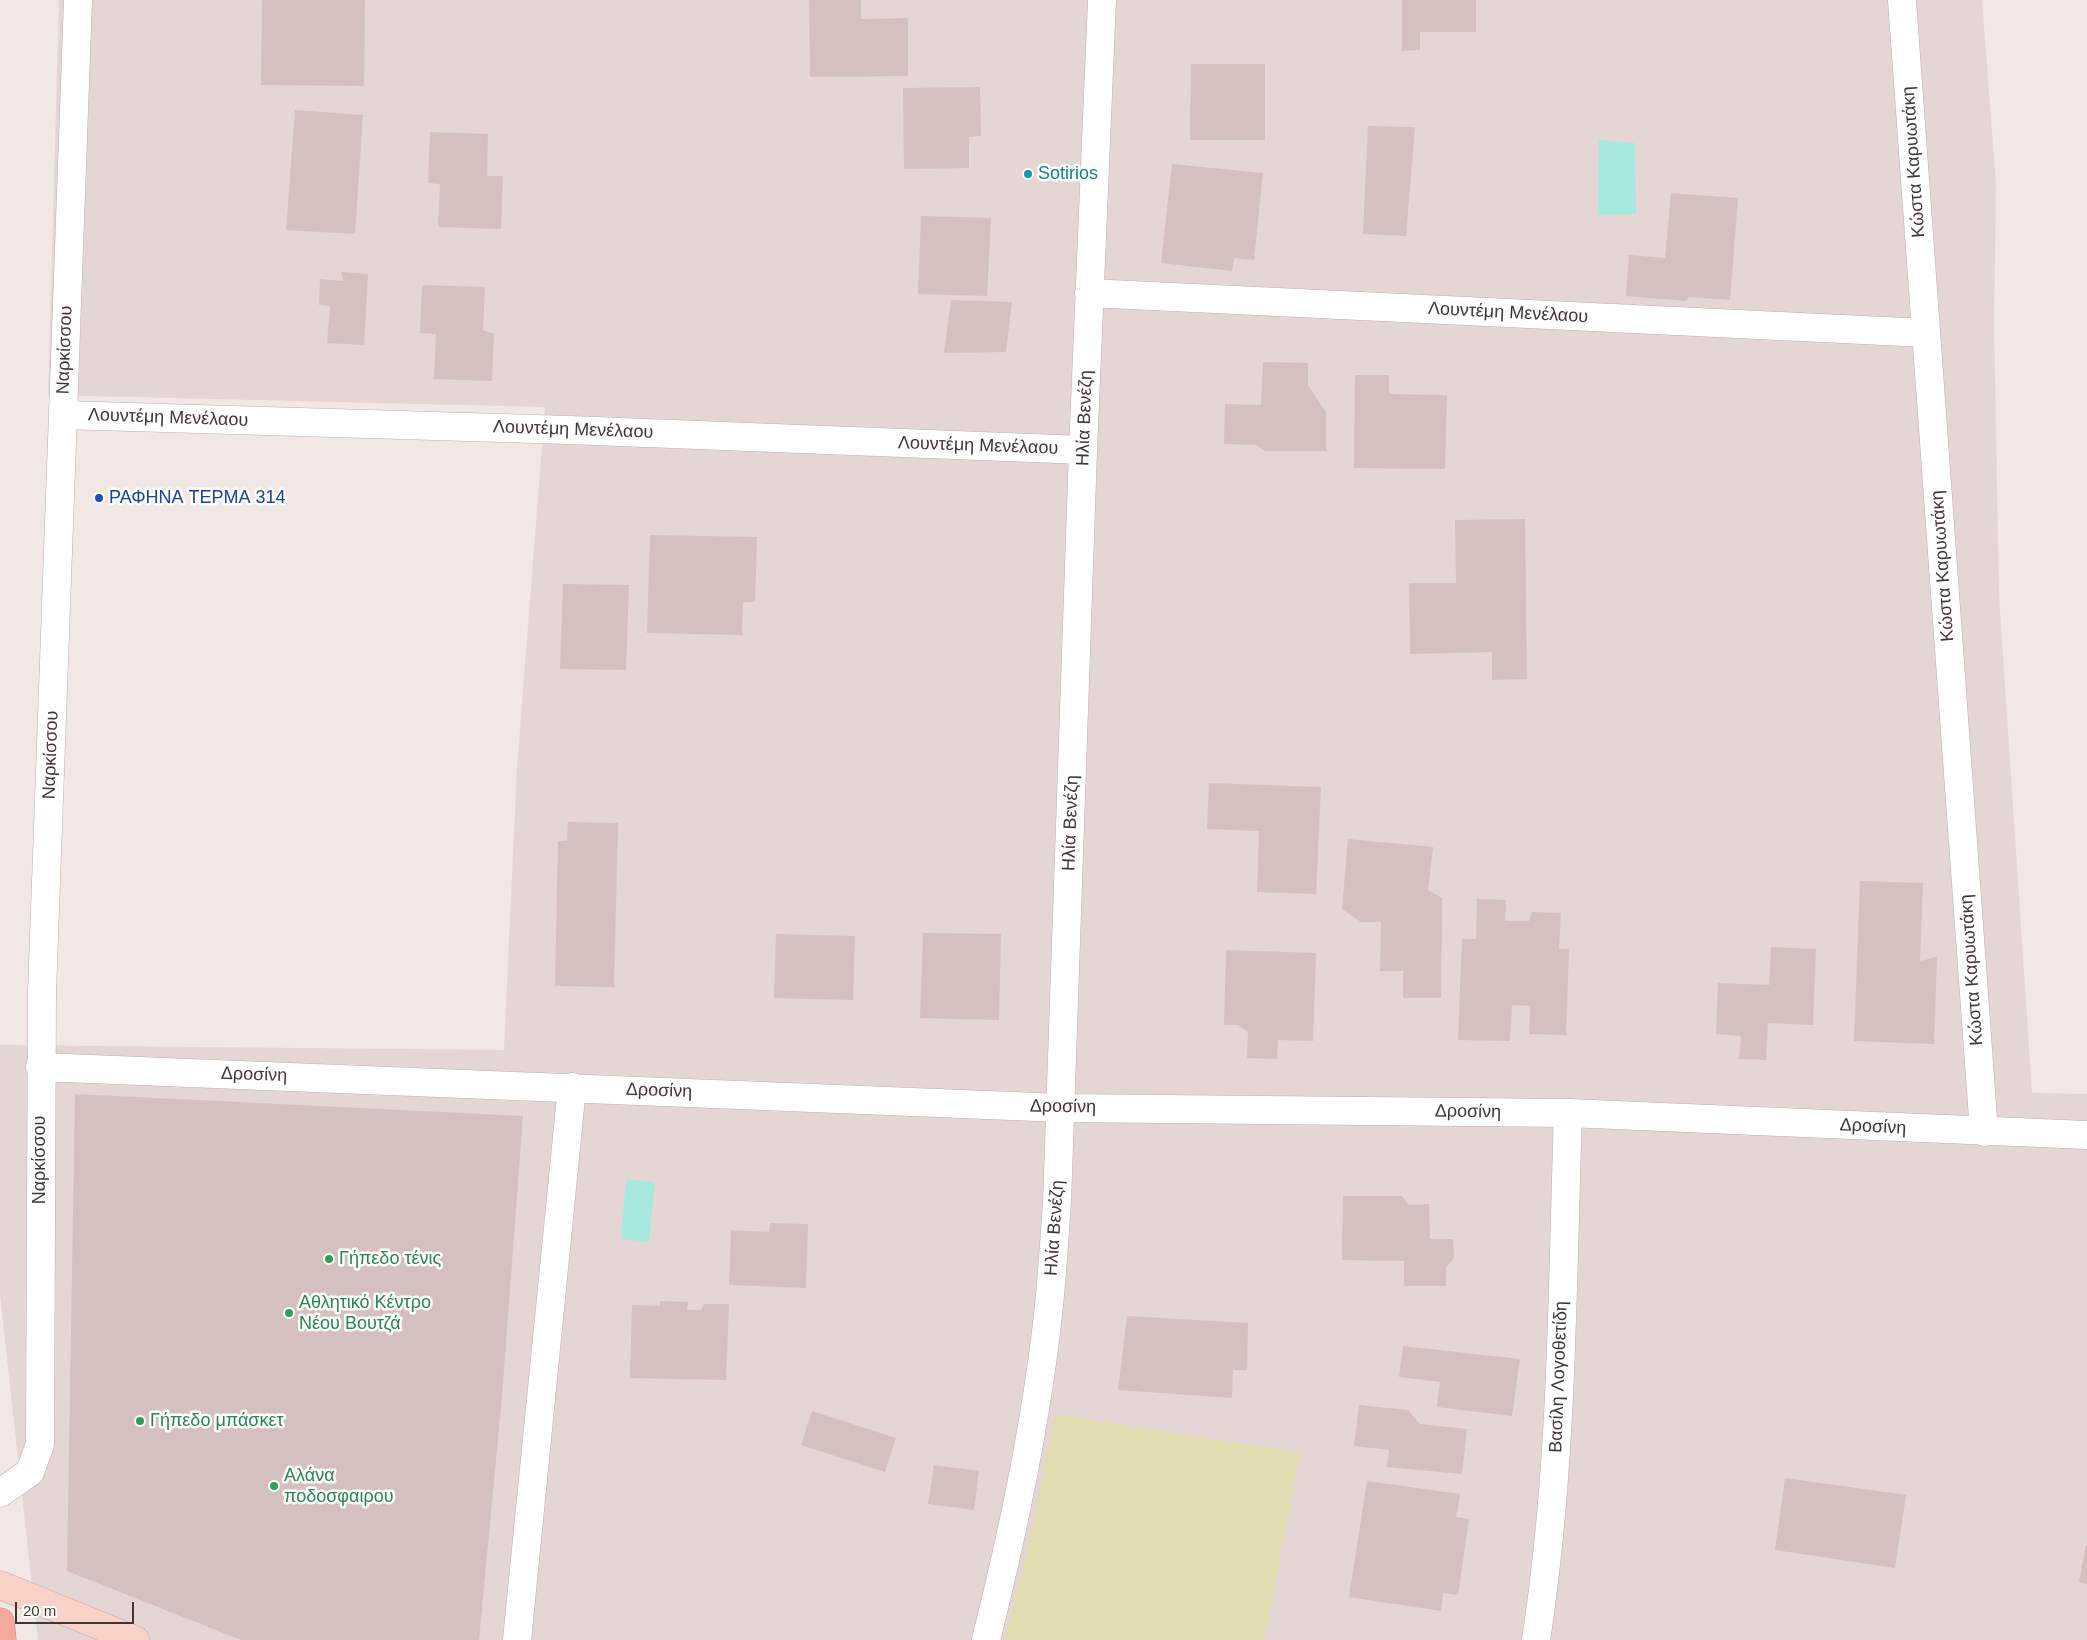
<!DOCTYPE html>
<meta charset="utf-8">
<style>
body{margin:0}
#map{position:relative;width:2087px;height:1640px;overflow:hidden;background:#f1e7e5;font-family:Helvetica,sans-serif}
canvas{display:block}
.scale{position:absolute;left:15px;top:1602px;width:119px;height:22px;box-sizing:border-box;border:2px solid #423635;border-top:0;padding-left:6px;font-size:15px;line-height:18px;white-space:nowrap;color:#423635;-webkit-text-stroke:4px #fff;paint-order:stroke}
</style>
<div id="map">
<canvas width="2087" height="1640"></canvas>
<div class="scale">20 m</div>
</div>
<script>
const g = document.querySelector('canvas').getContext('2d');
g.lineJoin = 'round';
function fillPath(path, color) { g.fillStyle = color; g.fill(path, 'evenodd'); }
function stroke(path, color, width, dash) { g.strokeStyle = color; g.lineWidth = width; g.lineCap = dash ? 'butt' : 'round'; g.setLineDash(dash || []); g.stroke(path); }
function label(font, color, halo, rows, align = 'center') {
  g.font = font + ' Helvetica,sans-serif'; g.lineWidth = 5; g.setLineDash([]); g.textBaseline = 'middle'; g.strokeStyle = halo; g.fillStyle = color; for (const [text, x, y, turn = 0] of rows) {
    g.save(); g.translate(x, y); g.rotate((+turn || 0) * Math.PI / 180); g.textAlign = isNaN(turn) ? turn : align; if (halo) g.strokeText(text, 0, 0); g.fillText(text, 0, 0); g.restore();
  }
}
const residential = new Path2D(`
 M59,0h1923l14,184 -2,140 5,271 33,498 55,1v546h-2049l-38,-345v-250l504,5 13,-282 28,-361 -497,-12z`);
const green = new Path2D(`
 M1055,1414l245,39 -35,187h-260l21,-83z`);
const water = new Path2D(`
 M1599,140l36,3 1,71 -38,1z
 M626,1179l29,3 -6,60 -28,-3z`);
const building = new Path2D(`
 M262,0h103l-1,86 -103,-1z
 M809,0h52v19l47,-1v58l-98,1z
 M1402,0h74v32h-56v18l-18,1z
 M1191,64h74v76h-75z
 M980,87l1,49 -12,1v31l-65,1 -1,-81z
 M295,110l68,5 -8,119 -69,-4z
 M1368,126l47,1 -9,109 -43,-2z
 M430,132l58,2 -1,42h16l-2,53 -63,-2 2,-43 -12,-1z
 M1172,164l91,9 -9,87 -20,-2 -2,13 -71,-8z
 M1671,193l67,5 -8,102 -41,-3 -3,4 -60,-5 3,-41 36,3z
 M921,216l70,2 -4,78 -69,-2z
 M341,272l27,2 -4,71 -37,-2 3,-37 -11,-1 1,-26 24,2z
 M422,285l63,2 -2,43 11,4 -2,47 -58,-2 2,-45 -16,-1z
 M951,300l61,2 -6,50 -62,1z
 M1263,362l45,1v22l18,27v39h-60l-10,-6 -32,-1 1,-40 36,1z
 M1355,375h34v19l58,1 -2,74 -91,-1z
 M1525,519l2,160 -35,1v-28l-82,2 -1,-71h47l-1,-63z
 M650,535l107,2 -2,65h-12l-1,33 -95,-2z
 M563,584l66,1 -3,85 -66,-1z
 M1209,783l112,4 -5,107 -59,-2 2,-61 -52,-2z
 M568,822l50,1 -4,164 -59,-1 3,-145h9z
 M1348,839l85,8 -5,43 14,8 -1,100h-38v-27h-23l1,-49h-20l-19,-13z
 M1860,881l63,2 -3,78 17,-4 -3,87 -80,-3z
 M1477,899l29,1 -1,21h24l3,-9 29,1 -2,36h10l-3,86 -37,-1 1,-28 -18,-1 -2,36 -52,-1 4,-101h14z
 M923,933l78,1 -2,86 -79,-2z
 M776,934l79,2 -2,64 -79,-2z
 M1771,947l45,2 -3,76 -45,-2 -2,37 -27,-1 2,-23 -25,-2 2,-51 51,2z
 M1226,950l90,3 -3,88 -35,-1 -1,19 -30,-1 1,-26 -10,-7h-14z
 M75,1094l448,22 -21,280 -23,244h-238l-174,-69z
 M1343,1196h59l6,9 21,-1 1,35h23l1,19 -8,10v18h-42v-25l-62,-1z
 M770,1223l38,1 -2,64 -77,-3 2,-55 38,2z
 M660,1301l28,1 -1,8h14l3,-6h25l-3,76 -96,-2 2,-73 28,1z
 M1127,1316l121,7 -1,47h-14l-1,28 -114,-8z
 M1403,1346l117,13 -8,57 -75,-9 3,-25 -41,-5z
 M1359,1405l49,5 12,14 47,5 -5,45 -75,-7 2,-17 -35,-4z
 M812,1411l84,27 -11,34 -84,-27z
 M934,1465l45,6 -5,39 -46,-6z
 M1785,1478l121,17 -11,73 -120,-18z
 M1367,1481l93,13 -4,23 13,2 -11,76 -15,-2 -2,18 -92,-14z
 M2086,1545h1v39l-8,-2z`);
const street = new Path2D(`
 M1902,0l82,1132
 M1089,293l837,40
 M63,415l506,15 514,20
 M40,1067l1022,41 506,5 519,22
 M0,1493l30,-21 10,-28 2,-452 36,-992
 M517,1640l55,-553
 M986,1640c26,-104 49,-210 61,-317 5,-40 7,-80 10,-121l26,-752 19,-450
 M1536,1640c27,-174 26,-351 32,-527`);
const secondary = new Path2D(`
 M0,1585l135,55`);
const primary = new Path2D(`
 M0,1622l2,18`);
const markers = [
 [1028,174,5,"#0f9aa8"],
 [99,498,5,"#1a4fb4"],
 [329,1259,5,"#2e9e5b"],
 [289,1313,5,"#2e9e5b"],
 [140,1421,5,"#2e9e5b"],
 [274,1486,5,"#2e9e5b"]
];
const streetNames = [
 ["Κώστα Καρυωτάκη",1914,162,-94],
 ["Λουντέμη Μενέλαου",1508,313,3],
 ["Ναρκίσσου",65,350,-88],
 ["Λουντέμη Μενέλαου",168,418,2],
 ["Ηλία Βενέζη",1085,418,-88],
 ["Λουντέμη Μενέλαου",573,430,2],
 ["Λουντέμη Μενέλαου",978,446,2],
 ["Κώστα Καρυωτάκη",1943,566,-94],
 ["Ναρκίσσου",51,755,-88],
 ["Ηλία Βενέζη",1071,823,-88],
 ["Κώστα Καρυωτάκη",1972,970,-94],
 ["Δροσίνη",254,1075,2],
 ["Δροσίνη",659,1091,2],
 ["Δροσίνη",1063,1107,1],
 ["Δροσίνη",1468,1112,1],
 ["Δροσίνη",1873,1127,3],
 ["Ναρκίσσου",40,1160,-90],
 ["Ηλία Βενέζη",1055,1228,-86],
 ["Βασίλη Λογοθετίδη",1559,1377,-88]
];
const cultureNames = [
 ["Sotirios",1038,174]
];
const transitNames = [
 ["ΡΑΦΗΝΑ ΤΕΡΜΑ 314",109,498]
];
const leisureNames = [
 ["Γήπεδο τένις",339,1259],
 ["Αθλητικό Κέντρο",299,1303],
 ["Νέου Βουτζά",299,1324],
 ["Γήπεδο μπάσκετ",150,1421],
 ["Αλάνα",284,1476],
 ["ποδοσφαιρου",284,1497]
];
fillPath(residential, '#e4d6d4');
fillPath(green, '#e1dcb2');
fillPath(water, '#a7e8de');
fillPath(building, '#d4c0bf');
stroke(street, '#beaeac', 29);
stroke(secondary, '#d2a69e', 29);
stroke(primary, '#d67c6d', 29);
stroke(street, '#fff', 28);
stroke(secondary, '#f8d1c7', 28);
stroke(primary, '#f3a99b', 28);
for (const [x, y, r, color] of markers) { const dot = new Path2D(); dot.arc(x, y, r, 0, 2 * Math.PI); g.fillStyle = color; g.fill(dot); stroke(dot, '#fff', 2); }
label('18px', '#423635', '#fff', streetNames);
label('18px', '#0d838f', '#fff', cultureNames, 'left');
label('18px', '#164399', '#fff', transitNames, 'left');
label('18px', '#27864d', '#fff', leisureNames, 'left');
</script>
